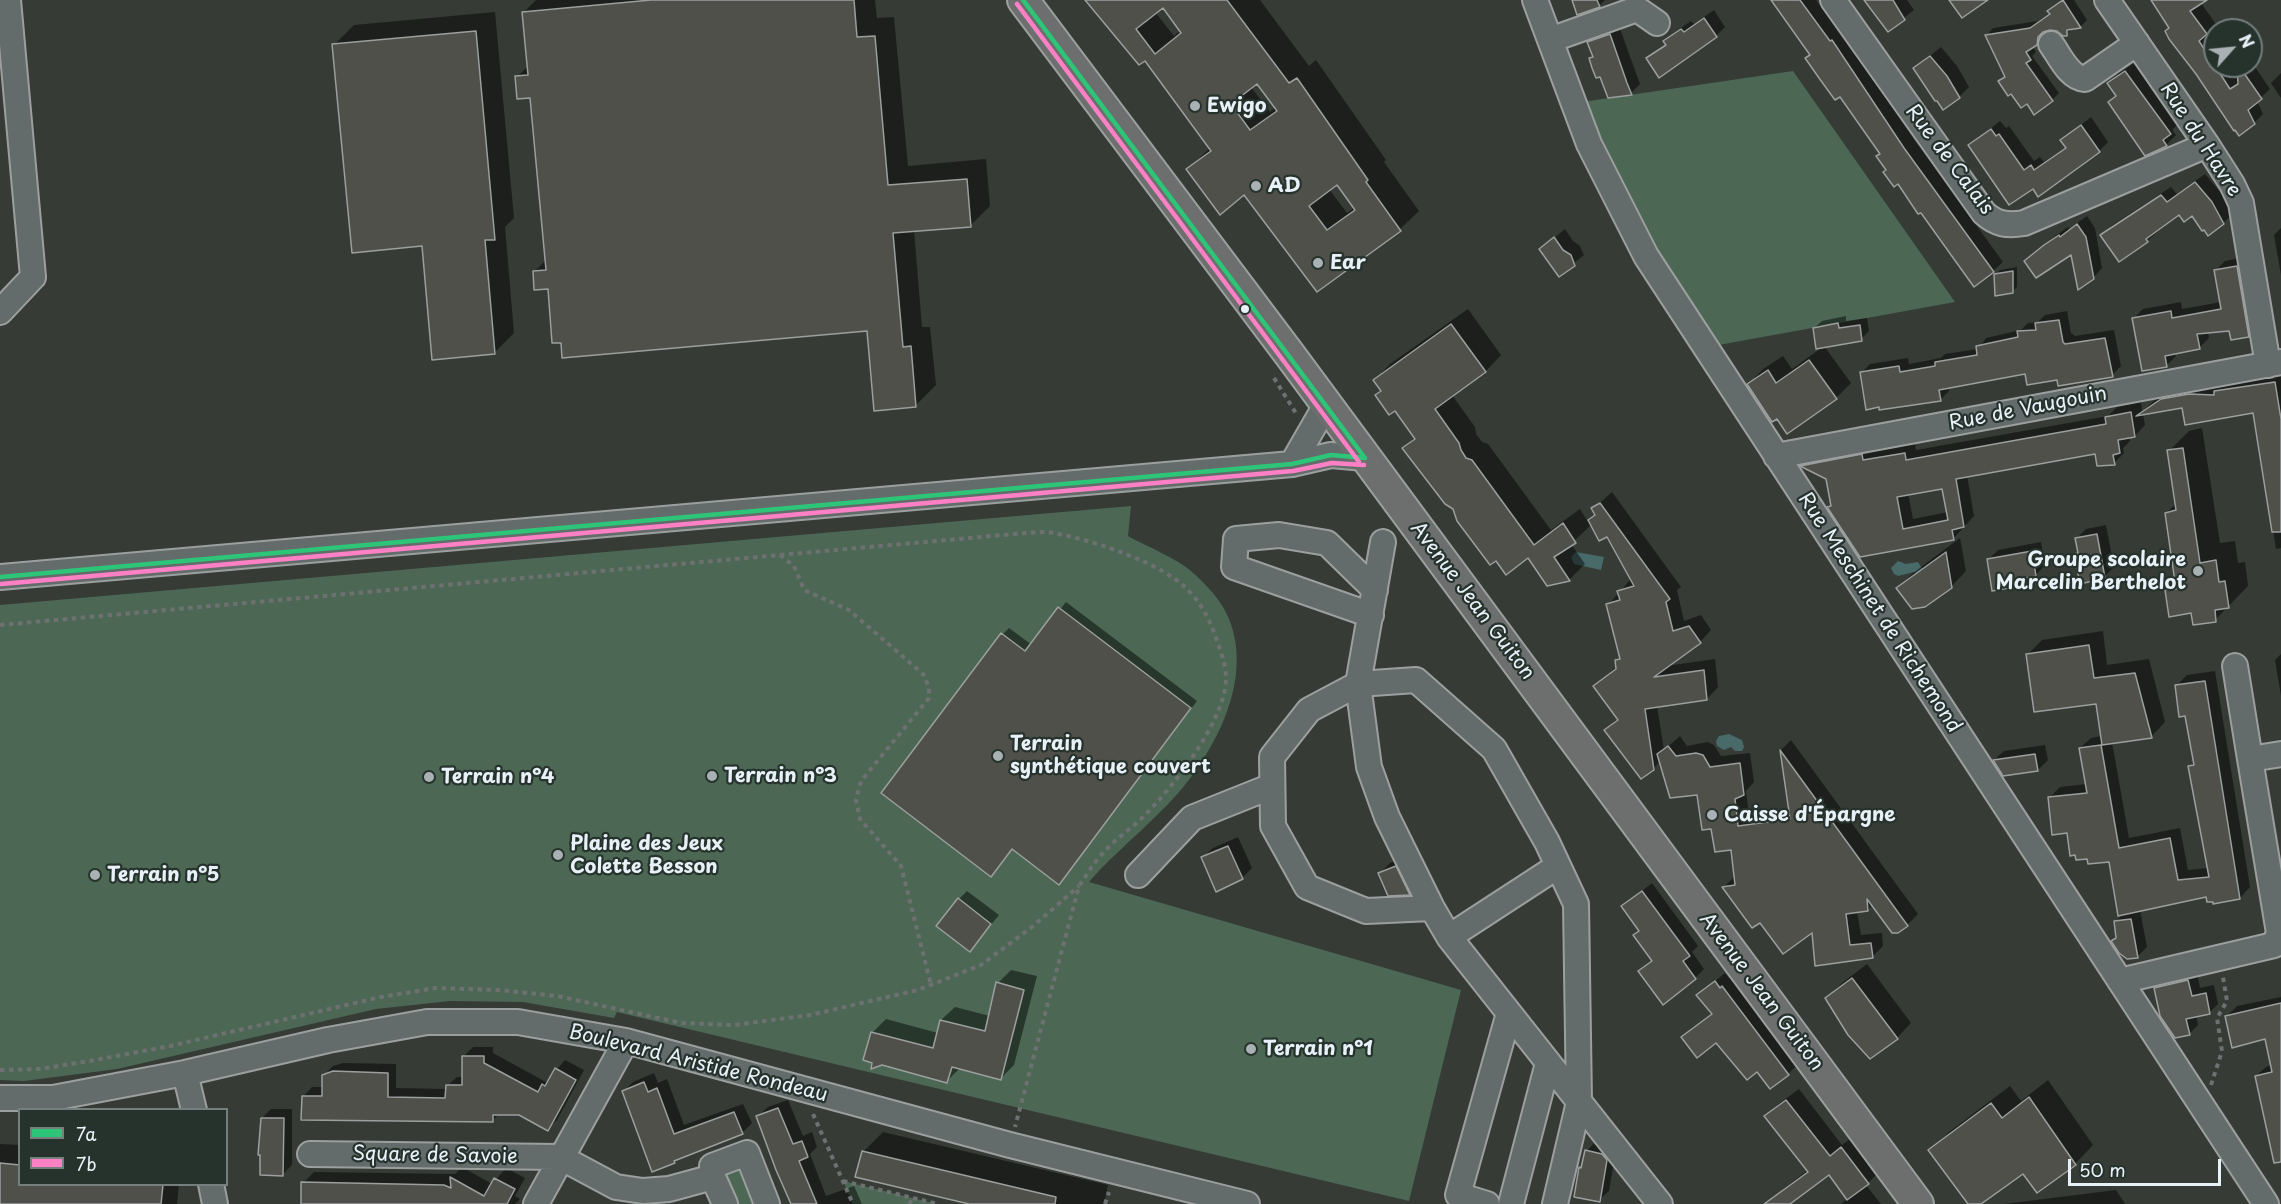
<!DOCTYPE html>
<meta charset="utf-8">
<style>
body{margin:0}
#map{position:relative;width:2281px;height:1204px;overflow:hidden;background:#363b36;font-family:"Playpen Sans",sans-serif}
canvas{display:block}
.legend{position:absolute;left:18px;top:1108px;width:210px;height:78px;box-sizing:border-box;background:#26332d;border:2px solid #747f7e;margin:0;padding:8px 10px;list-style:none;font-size:18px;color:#e8f1f8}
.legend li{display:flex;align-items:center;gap:12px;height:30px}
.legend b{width:30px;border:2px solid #747f7e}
.north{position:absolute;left:2203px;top:18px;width:60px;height:60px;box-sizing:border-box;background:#26332d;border:2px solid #747f7e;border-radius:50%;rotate:63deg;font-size:16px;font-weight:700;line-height:24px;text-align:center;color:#e8f1f8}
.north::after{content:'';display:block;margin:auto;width:21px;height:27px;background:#aab1b4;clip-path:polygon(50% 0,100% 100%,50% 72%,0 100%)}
.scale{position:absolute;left:2068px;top:1159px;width:153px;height:27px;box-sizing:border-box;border:3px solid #e8f1f8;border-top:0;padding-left:8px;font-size:18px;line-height:21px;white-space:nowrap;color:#e8f1f8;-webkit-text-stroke:4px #26332d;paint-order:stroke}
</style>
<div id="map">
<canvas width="2281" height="1204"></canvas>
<ul class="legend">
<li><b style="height:8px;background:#2dc577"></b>7a</li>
<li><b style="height:8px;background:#ff80c5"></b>7b</li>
</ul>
<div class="north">N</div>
<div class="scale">50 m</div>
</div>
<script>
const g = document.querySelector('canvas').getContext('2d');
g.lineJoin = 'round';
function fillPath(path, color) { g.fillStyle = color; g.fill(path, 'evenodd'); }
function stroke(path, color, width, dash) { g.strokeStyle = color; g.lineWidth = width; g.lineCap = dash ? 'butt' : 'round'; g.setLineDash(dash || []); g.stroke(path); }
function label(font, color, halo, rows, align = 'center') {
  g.font = font + ' "Playpen Sans",sans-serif'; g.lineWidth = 4.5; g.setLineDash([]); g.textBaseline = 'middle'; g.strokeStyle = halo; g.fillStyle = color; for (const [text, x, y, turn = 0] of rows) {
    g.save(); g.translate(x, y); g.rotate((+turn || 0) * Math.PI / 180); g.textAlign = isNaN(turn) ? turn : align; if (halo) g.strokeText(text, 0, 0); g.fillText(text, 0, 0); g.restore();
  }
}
const green = new Path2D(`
 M1793,71l162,231 -242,44 -63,-100 -68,-144z
 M1131,506l-3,30c18,10 50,23 64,36 14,12 30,29 37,47 21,52 -4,111 -35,154 -29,41 -72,71 -105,109l372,108 -52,211 -792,-189 -3,6 -91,-16 -73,-1 -74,8 -259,60 -93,12 -24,-1v-475z
 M747,1153l20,51h-41l-14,-38z
 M843,1181l94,23h-84z`);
const water = new Path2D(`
 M1576,552l28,5 -3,13 -27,-6 -3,-7z
 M1898,561l8,3 12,-2 5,8 -7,5 -2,-3 -16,4 -4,-2 -3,-6z
 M1729,734l13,6 2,7 -2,4h-7l-4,-4 -7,3 -7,-4 -1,-5 3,-5z`);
const shadow = new Path2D(`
 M536,0h339l2,18 17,-1 14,149 78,-7 4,47 -20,20 -56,4 8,97h8l6,58 -20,20 -48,-76 -306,12 -13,-54 -15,-15 12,-12 -14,-164 -15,-19 12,-12 -5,-53z
 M1088,0h172l49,66 7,-6 70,100 -2,2 35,49 -19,18 -83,61 -73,-97 -56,-24 22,-21 -64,-89zM1164,6l17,24 -7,6 -19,-24zM1258,82l18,25 -6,5 -19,-25zM1337,183l18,24 -8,6 -18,-24z
 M1574,0h31l-6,6z
 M1775,0h41l24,33 2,-1 71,106 90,124 -10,9 -72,-60 -34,-41 -6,-17z
 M1867,0h40l7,10 -25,20z
 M2062,0h12l13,20 -7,7 -7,1 -7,6 -9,-4h-12l-2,6 -11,10 4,6 -4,4 27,37 -7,7 -25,2 -27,-21 6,-5 -19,-41 6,-7 45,-7 13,-8 -2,-2z
 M2153,0h46l21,30h-5v36h36v-5l19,28 -13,12 6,13 -9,9 -83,-96z
 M1714,10l11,17 -9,9 -68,23 19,-16 -2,-2 10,-9 16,-11 3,3z
 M495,12l19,206 -9,9 9,106 -20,20 -71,-108 -89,-200 20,-20z
 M1619,26l21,58 -9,9 -30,-18 -10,-17 3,-3 -5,-13 9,-9z
 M1941,47l16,19 12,21 -10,10 -44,-29z
 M2136,62l43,61 -7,7 4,5 -10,10 -56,-43 7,-8 -8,-11 10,-10z
 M2281,73v25l-10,-15z
 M2091,117l17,25 -9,9 -66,36 -63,-42 30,-24 6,7 3,-2 25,35 6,-4 4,5 23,-15 -5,-7z
 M2205,174l16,19 12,21 -10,9 -31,-9 -12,-1 -33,28 -28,19 -17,-24 9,-10 60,-39 6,7z
 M2087,216l8,12 7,40 -9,10 -21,-26h-36l19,-16 13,-9 1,2z
 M2281,228v47l-7,-40z
 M1565,229l8,12 7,5 4,9 -25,20 -18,-26z
 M2246,257l12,69 -10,10 -17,-7 -23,3 1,6 -10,10 -24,5 1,3 -10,10 -32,-48 9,-9 38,-7 1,7 39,-7 -6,-31 10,-10z
 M2017,267v20l-4,4 -18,-16 5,-5z
 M1468,309l33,46 -15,16 -34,24 23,32 1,7 6,8 6,2 63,86 29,-21 8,13 8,-8 -3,-5 19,-17 69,95 -4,3 7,31 17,-6 10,15 -11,12 -34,24 49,-7 3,28 -11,12 -50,7 7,44 16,-14 7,10 21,-4 6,3 7,11 29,-3 4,29 -8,9 3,25 41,-5 -9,-61 10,-10 127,174 -11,11 -34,-21 -5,6 -11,1 4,24 21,-2 1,13 -11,11 -58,-27 -54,-9 -36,-34 10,-10 -2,-29 -20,-20 -13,-35 -38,-33 -8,9 -47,-39 12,-12 -23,-31 22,-21v-6l4,-4 -13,-51 23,-26 -23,-44 -16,-11 -21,20 14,20 -16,16 -115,-72 -50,-60 11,-11 -40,-57 15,-16z
 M2067,311l4,22 4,3 39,-6 7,36 -9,9 -54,3 -32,-5 -78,14 1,4 -9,9 -79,-27 9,-9 38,-6 1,6 32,-6 4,-4 33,-5 8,-11 35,-8 7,-7 10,-1 7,-7z
 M1846,316v5l21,-3 2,13 -8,8 -47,-11 8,-7z
 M1824,346l27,37 -15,15 -59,19 -28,-33 14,-15 20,-13 9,13z
 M2281,368v180l-5,1 -21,-137 -71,-5 -41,7 2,11 -10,11 -6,1 1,4 -7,7 1,5 -10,10 -18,-11 -129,23 7,41 -21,23 -92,17 -32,-49 3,-4 -4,-25 -25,-12 9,-10 60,-11 1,6 42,-8 1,7 192,-34 9,-9 24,-5 1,10 13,-12 24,-17zM1943,487l5,25 -35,7 -5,-26z
 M2202,428l18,115 15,-2 3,22 7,-1 3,24 -33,34 -23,-8 -25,-21 10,-10 -11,-68 11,-10 -8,-52 20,-20z
 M2106,525l8,42 -10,10 -29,-23 4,-4 -2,-12 9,-9z
 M1960,538l6,33 -15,16 -53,1 15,-15z
 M2041,542l4,23 -9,10 -8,1 -9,9 -30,-26 9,-9z
 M1066,602l131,99 -132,175 -52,-28 -22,27 12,-241 6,-6 23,17z
 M2103,631l4,34 42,-6 16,63 -14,15 -39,5 17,96 51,-10 8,42 21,-2 -19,-102 5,-4 -8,-48 -11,-28 11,-11 28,-4 35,216 -10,11 -33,-3 -67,15 7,37 -9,9 -21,-19 -2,-15 9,-9 -13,-52 -22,-4 -21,-25 -19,-34 11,-11 27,-3 -7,-36 11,-10 11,-2 -4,-34 -70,-48 14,-14z
 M2281,654v42l-6,-36z
 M2045,745l3,15 -10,10 -34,4 -10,-14 10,-9z
 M1238,837l14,31 -10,10 -39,-21 10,-9z
 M1405,858l13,26 -9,9 -29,-20 10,-10z
 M1652,883l46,63 -6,6 12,17 -9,9 -55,-7 13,-11 -13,-30 -17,-24z
 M967,891l32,24 -29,35 -11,-51z
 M1867,964l44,59 -14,15 -70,-40 15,-15z
 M1011,970l26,6 -23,89 -13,13 -41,-10 -13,13 -75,-48 14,-14 52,14 3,-13 14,-13 35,9 8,-33z
 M2197,972l3,16 14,-3 4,19 -9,9 -13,2 2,10 -9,9 -33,-46 9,-9z
 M1725,973l5,6 3,-2 65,87 -10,10 -31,-4 -40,-29 -34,-4 30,-25 -15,-17z
 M2281,997v142l-25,-63 10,-9 6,-2 -6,-27 -39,-22 10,-10z
 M473,1047h20v6l53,29 19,-22 19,10 -27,50 -10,9 -28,-15h-20l-6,6 -190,-23 9,-10h12v-12l9,-9 10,-3 53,1v24l51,1v-3l10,-9h7v-21z
 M654,1073l4,10 9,-4 17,46 59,-21 9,19 -10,10 -64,25 -4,4 -51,-70 10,-10z
 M2048,1080l45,65 -18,19 -52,8 -45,32h-8l-40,-54 19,-18 61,-46 11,15z
 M1799,1089l43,56 12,-9 26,35 -14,14 15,19h-40l7,-6 -18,-25 -42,31h-15l-2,-3 12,-12 25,-19 -42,-54 11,-11z
 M788,1100l15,36 9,-4 5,15 -7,7 16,42 28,-10 8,18h-70l-34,-88 10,-9z
 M271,1109h21v56l-9,9 -21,-56z
 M883,1132l225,53 -4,19h-127l-114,-52z
 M1596,1141l20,9 -7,41 -10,9 -18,-32 3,-3 3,-14z
 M0,1144l20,1v39h159l-2,20h-177z
 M462,1167l30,17 14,-16 19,10 -10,18 5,3 -5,5h-212v-21l11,-11 141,2z
 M2116,1190l9,14h-121z`);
const building = new Path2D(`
 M651,0h203l3,37 18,-1 13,149 79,-6 4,48 -78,6 10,114 8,-1 5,61 -42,4 -7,-80 -305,27 -1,-15h-9l-4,-54 -14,1 -1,-19 13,-1 -16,-172 -13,1 -2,-23 13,-1 -6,-63z
 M1085,0h142l62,83 8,-5 71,102 -2,2 35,49 -84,61 -73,-97 -24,20 -34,-46 25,-18 -66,-90 -6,4zM1163,8l18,25 -26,21 -19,-25zM1257,84l20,27 -27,19 -19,-26zM1337,185l18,25 -28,20 -18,-24z
 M1572,0h25l3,7 -23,8z
 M1771,0h29l30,41 2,-1 72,108 90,124 -20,15 -53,-74 -3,1 -20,-30 -4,3 -11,-15 3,-2 -10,-14 4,-2 -40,-57 -5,3 -16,-22 -14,-20 5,-3z
 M1864,0h29l12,20 -17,12z
 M1949,0h39l-26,18z
 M2063,0l18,28 -14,2v6h-4l-6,-5 -7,-1 -7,2 -5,5 -1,8 -11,7 5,8 -5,3 27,38 -19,14 -7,-11 -6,4 -10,-14 -3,2 -10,-15 7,-4 -20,-42 45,-7 20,-14 -3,-3z
 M2151,0h56l-17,11 17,23 -8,7 31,48 8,-5 -1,-18h2l23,33 -14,11 7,14 -16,12 -4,-6 -1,1 -38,-57 -27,-35 -4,-8 4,-3z
 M1704,18l13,19 -58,41 -13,-20 20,-13 -3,-4 18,-12 3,3z
 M476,31l19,209h-10l10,114 -63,6 -10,-114 -70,7 -20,-209z
 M1610,34l17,49 5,12 -24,3 -8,-21 -4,1 -4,-10 -3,-10 4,-1 -6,-15z
 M1930,56l17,20 13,22 -17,12 -6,-9h-2l-22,-33z
 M2125,71l46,63 -8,6 4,6 -22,10 -37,-54 8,-6 -9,-13z
 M2081,125l19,27 -62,45 -5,-8 -24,16 -41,-60 23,-16 5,7 3,-2 25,36 7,-5 3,5 32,-22 -6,-8z
 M2195,182l17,20 12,22 -16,12 -4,-6 -2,1 -10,-15 -8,6 -5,-7 -33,24 2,3 -29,20 -19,-27 61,-40 6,7z
 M2077,224l9,13 8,42 -16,11 -7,-35 -35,23 -12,-17 20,-16 15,-10 1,2z
 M1554,237l9,13 8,5 4,11 -16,11 -20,-28z
 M2237,266l12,71 -18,3 -2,-9 -32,3 3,15 -35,7 2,11 -25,4 -10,-53 39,-7 1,7 49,-9 -7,-39z
 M2013,271v22l-18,3 -1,-22z
 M2059,320l4,22 2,2 40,-6 8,39 -55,9 -1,-6 -30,5 -2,-11 -86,16 2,11 -62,9v-3l-13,3 -6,-38 39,-6 1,6 35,-6v-4l42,-7 -1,-9 42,-9 -1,-6 19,-1 -1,-7z
 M1838,323l1,5 21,-3 2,16 -46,8 -3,-21z
 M1451,324l35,48 -51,37 24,34 2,7 5,8 6,2 62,85 29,-22 13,20 -22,14 16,24 -23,5 -19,-28 -22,17 -10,-14 -6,4 -33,-44 -4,-12 -8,-5 -43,-56 13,-9 -20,-28 -6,4 -14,-20 6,-4 -8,-11z
 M1809,360l28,39 -50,35 -10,-15 -5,3 -25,-38 21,-14 8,13z
 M2275,382l6,37v113h-9l-19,-119 -68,12 -3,-17 -46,8 25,-17 28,-5 25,1v-4z
 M2131,412l4,25 -17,3 2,13 -7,2 2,10 -18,1 -2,-12 -139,25 8,48 -12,3 2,10 -94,17 -33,-50 4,-1 -5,-27 -26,-13 62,-12 1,6 42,-7 1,7 200,-36 -1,-7zM1942,489l6,31 -45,9 -6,-32z
 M2183,448l17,115 16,-3 3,22 6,-1 4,27 -14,2 1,12 -23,3 -2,-12 -22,4 -4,-27 11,-1 -11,-76 11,-3 -9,-60z
 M1600,503l70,96 -4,3 7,29 16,-5 12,17 -47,34 50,-7 3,30 -62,9 9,61 -13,9 -37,-49 14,-10 -25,-34 23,-17 -1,-9 5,-1 -14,-55 14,-4 -3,-9 17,-5 -27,-49 -8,4 -11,-21 7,-5 -4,-7z
 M2097,534l8,44 -25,6 -6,-30 4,-1 -3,-15z
 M2032,551l4,25 -17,4 1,6 -28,5 -5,-32z
 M1946,552l6,36 -27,19 -13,2 -16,-21z
 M1058,607l133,101 -132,177 -47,-36 -21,28 -110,-84 120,-160 24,18z
 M2089,645l5,33 41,-5 17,65 -50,7 -6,-41 -62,8 -8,-58z
 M2205,681l35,218 -27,5v-2h-6l-1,-5 -88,19 -9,-54 -21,2 -1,-5 -11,1 -1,-5 -5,1 -3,-23 -15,2 -4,-38 39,-4 -8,-45 22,-3 18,103 51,-10 8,42 31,-3 -21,-111 6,-1 -9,-49 -6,1 -4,-32z
 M1668,746l8,10 20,-3 7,2 7,12 30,-4 4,32 -9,4 3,27 52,-7 -10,-69 128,176 -10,7h-6l-25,-34 1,12 -22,3 4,31 21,-2 2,15 -58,8 -3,-33 -29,21 -23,-31 -8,5 -30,-41 13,-2 -4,-35 -16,2 -4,-23 -9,1 -5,-35 -27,3 -13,-44z
 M2035,754l3,17 -35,5 -10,-16z
 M1228,846l15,33 -27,13 -15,-35z
 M1396,866l14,29 -22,1 -10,-23z
 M1642,891l48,65 -7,5 13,18 -33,26 -25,-34 14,-10 -19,-26 6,-4 -18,-25z
 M958,898l33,26 -21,28 -34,-26z
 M2131,919l7,39 -11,1 -8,-6 -8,-12 5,-3 -2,-17z
 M1852,978l46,61 -28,20 -22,-24 -23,-37z
 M2188,980l4,16 14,-3 4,21 -24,5 4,16 -15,3 -15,-22 -6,-28z
 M1715,981l5,7 2,-2 67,89 -19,14 -13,-17 -10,8 -31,-37 -19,15 -16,-21 31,-23 -16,-19z
 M996,982l28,8 -23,90 -49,-13 -5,16 -65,-18 -11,4 1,-6 -9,-3 8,-28 62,16 7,-28 45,11z
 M2281,1003v159l-7,1 -19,-87 17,-4 -7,-33 -33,9 -7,-32z
 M462,1056h22v7l54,29 4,-8 3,2 10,-18 21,12 -28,51 -29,-16h-26v7l-192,-2 1,-24h20v-21l11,-4 55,2v24l57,1 1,-13h16z
 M644,1082l4,10 9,-4 17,46 60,-22 9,22 -69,27 1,2 -23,9 -30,-81z
 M2029,1097l47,68 -39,28 -14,-19 -42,30h-13l-40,-54 63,-47 11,15z
 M1786,1100l44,56 11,-9 28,37 -22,16 -18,-25 -39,29h-26l44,-32 -44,-56z
 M778,1108l15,36 9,-3 6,16 -9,4 18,43h-26l-15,-34 -20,-54z
 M261,1118h23l-1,58 -23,-1v-20h-2z
 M1585,1150l17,4 5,6 -7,42 -26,-5 5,-30 2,1z
 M862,1151l194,46 -1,7h-86l-114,-27z
 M0,1163l20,2v20h143l-2,19h-161z
 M450,1177l34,19 10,-18 21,11 -8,15h-206v-22l143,3 7,3z`);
const path = new Path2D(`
 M1274,378l23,37
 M780,555l14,11 10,24 45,20 74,64 6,13v11l-68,83 -5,19 4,19 41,47 30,119
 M0,625l1025,-92c9,0 19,-2 28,0 36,6 92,25 122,46 21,15 33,35 41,59 4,11 10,27 10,40 0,42 -53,109 -82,138 -13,13 -29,23 -41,37 -9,9 -16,22 -24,33l-64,241
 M0,1070l40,-1 55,-9 75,-14 211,-49 55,-9 63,2 58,6 124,27 53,2 76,-10 108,-25 63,-25 51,-38 47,-41
 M2211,1085l11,-34 -5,-33 10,-17 -4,-24
 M813,1114l40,90
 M843,1181l95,23
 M909,1204l4,-6
 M1105,1204l4,-12`);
const minor = new Path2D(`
 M1535,0l54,144 57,112 620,948
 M1833,0l151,213c12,11 23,13 40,10l183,-78
 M2107,0l100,145 25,39 9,19 27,162
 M1550,40l87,-31 20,14
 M2051,44c9,12 18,34 34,35l52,-36
 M0,312l33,-35 -25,-277
 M1776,456l505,-94
 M1292,464l34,-59
 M1383,542l-25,142 11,83 18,50 45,91 17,29 211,267
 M0,577l1292,-113 39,-9 34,3
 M1371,615l-137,-48 2,-28 43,-4 48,8 48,47
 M2235,666l15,93
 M1138,875l54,-57 80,-32
 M1432,908l-66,3 -59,-24 -34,-61 -1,-69 37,-47 49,-26 58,-4 78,69 53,93 29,62 3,198 -24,102
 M1449,937l109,-71
 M2120,981l154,-36 5,-12 -29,-174 31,-5
 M185,1073l9,37
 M0,1098h53l132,-25 143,-33 99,-18h91l108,19 384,104 237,59
 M310,1154l250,3 56,30 27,4 26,-2 44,-12
 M211,1184l4,20
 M536,1204l90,-163
 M725,1204l-12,-27 -1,-11 35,-13 20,51
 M1487,1204l-29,-9 51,-182
 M1511,1204l37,-141`);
const major = new Path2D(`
 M1023,0l267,355 628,849`);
const bus1 = new Path2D(`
 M1023,0l342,458
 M0,577l1292,-113 39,-9 34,3`);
const bus2 = new Path2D(`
 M1017,4l342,458
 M1,584l1292,-113 39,-8 32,2`);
const markers = [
 [1195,106,6,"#aab1b4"],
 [1256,186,6,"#aab1b4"],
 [1318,263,6,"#aab1b4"],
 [1245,309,5,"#e8f1f8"],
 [2198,571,6,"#aab1b4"],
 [998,756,6,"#aab1b4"],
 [712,776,6,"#aab1b4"],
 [429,777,6,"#aab1b4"],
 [1712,815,6,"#aab1b4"],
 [558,855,6,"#aab1b4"],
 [95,875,6,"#aab1b4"],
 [1251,1049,6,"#aab1b4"]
];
const poiNames = [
 ["Ewigo",1207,106],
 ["AD",1268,186],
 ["Ear",1330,263],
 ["Groupe scolaire",2186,560,"right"],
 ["Marcelin Berthelot",2186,583,"right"],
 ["Terrain",1010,744],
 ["synthétique couvert",1010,767],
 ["Terrain n°3",724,776],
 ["Terrain n°4",441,777],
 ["Caisse d'Épargne",1724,815],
 ["Plaine des Jeux",570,844],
 ["Colette Besson",570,867],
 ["Terrain n°5",107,875],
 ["Terrain n°1",1263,1049]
];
const streetNames = [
 ["Rue du Havre",2200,140,57],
 ["Rue de Calais",1949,160,53],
 ["Rue de Vaugouin",2028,409,-11],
 ["Avenue Jean Guiton",1472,601,53],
 ["Rue Meschinet de Richemond",1879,613,57],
 ["Avenue Jean Guiton",1761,992,53],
 ["Boulevard Aristide Rondeau",698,1064,14],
 ["Square de Savoie",435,1156,1]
];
fillPath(green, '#4c6854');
fillPath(water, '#486a69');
fillPath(shadow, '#0007');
fillPath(building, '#4f504a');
stroke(building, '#9b9f9e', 1.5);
stroke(minor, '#9b9f9e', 28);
stroke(major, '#9b9f9e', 34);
stroke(path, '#6e7171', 4, [4.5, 4.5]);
stroke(minor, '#646b6b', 24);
stroke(major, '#6c6f6d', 30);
stroke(bus1, '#2dc577', 4.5);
stroke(bus2, '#ff80c5', 4.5);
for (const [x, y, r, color] of markers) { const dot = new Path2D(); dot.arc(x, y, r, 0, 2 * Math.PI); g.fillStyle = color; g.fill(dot); stroke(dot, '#26332d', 2); }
label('bold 20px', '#e8f1f8', '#26332d', poiNames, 'left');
label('20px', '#e8f1f8', '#26332d', streetNames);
</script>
